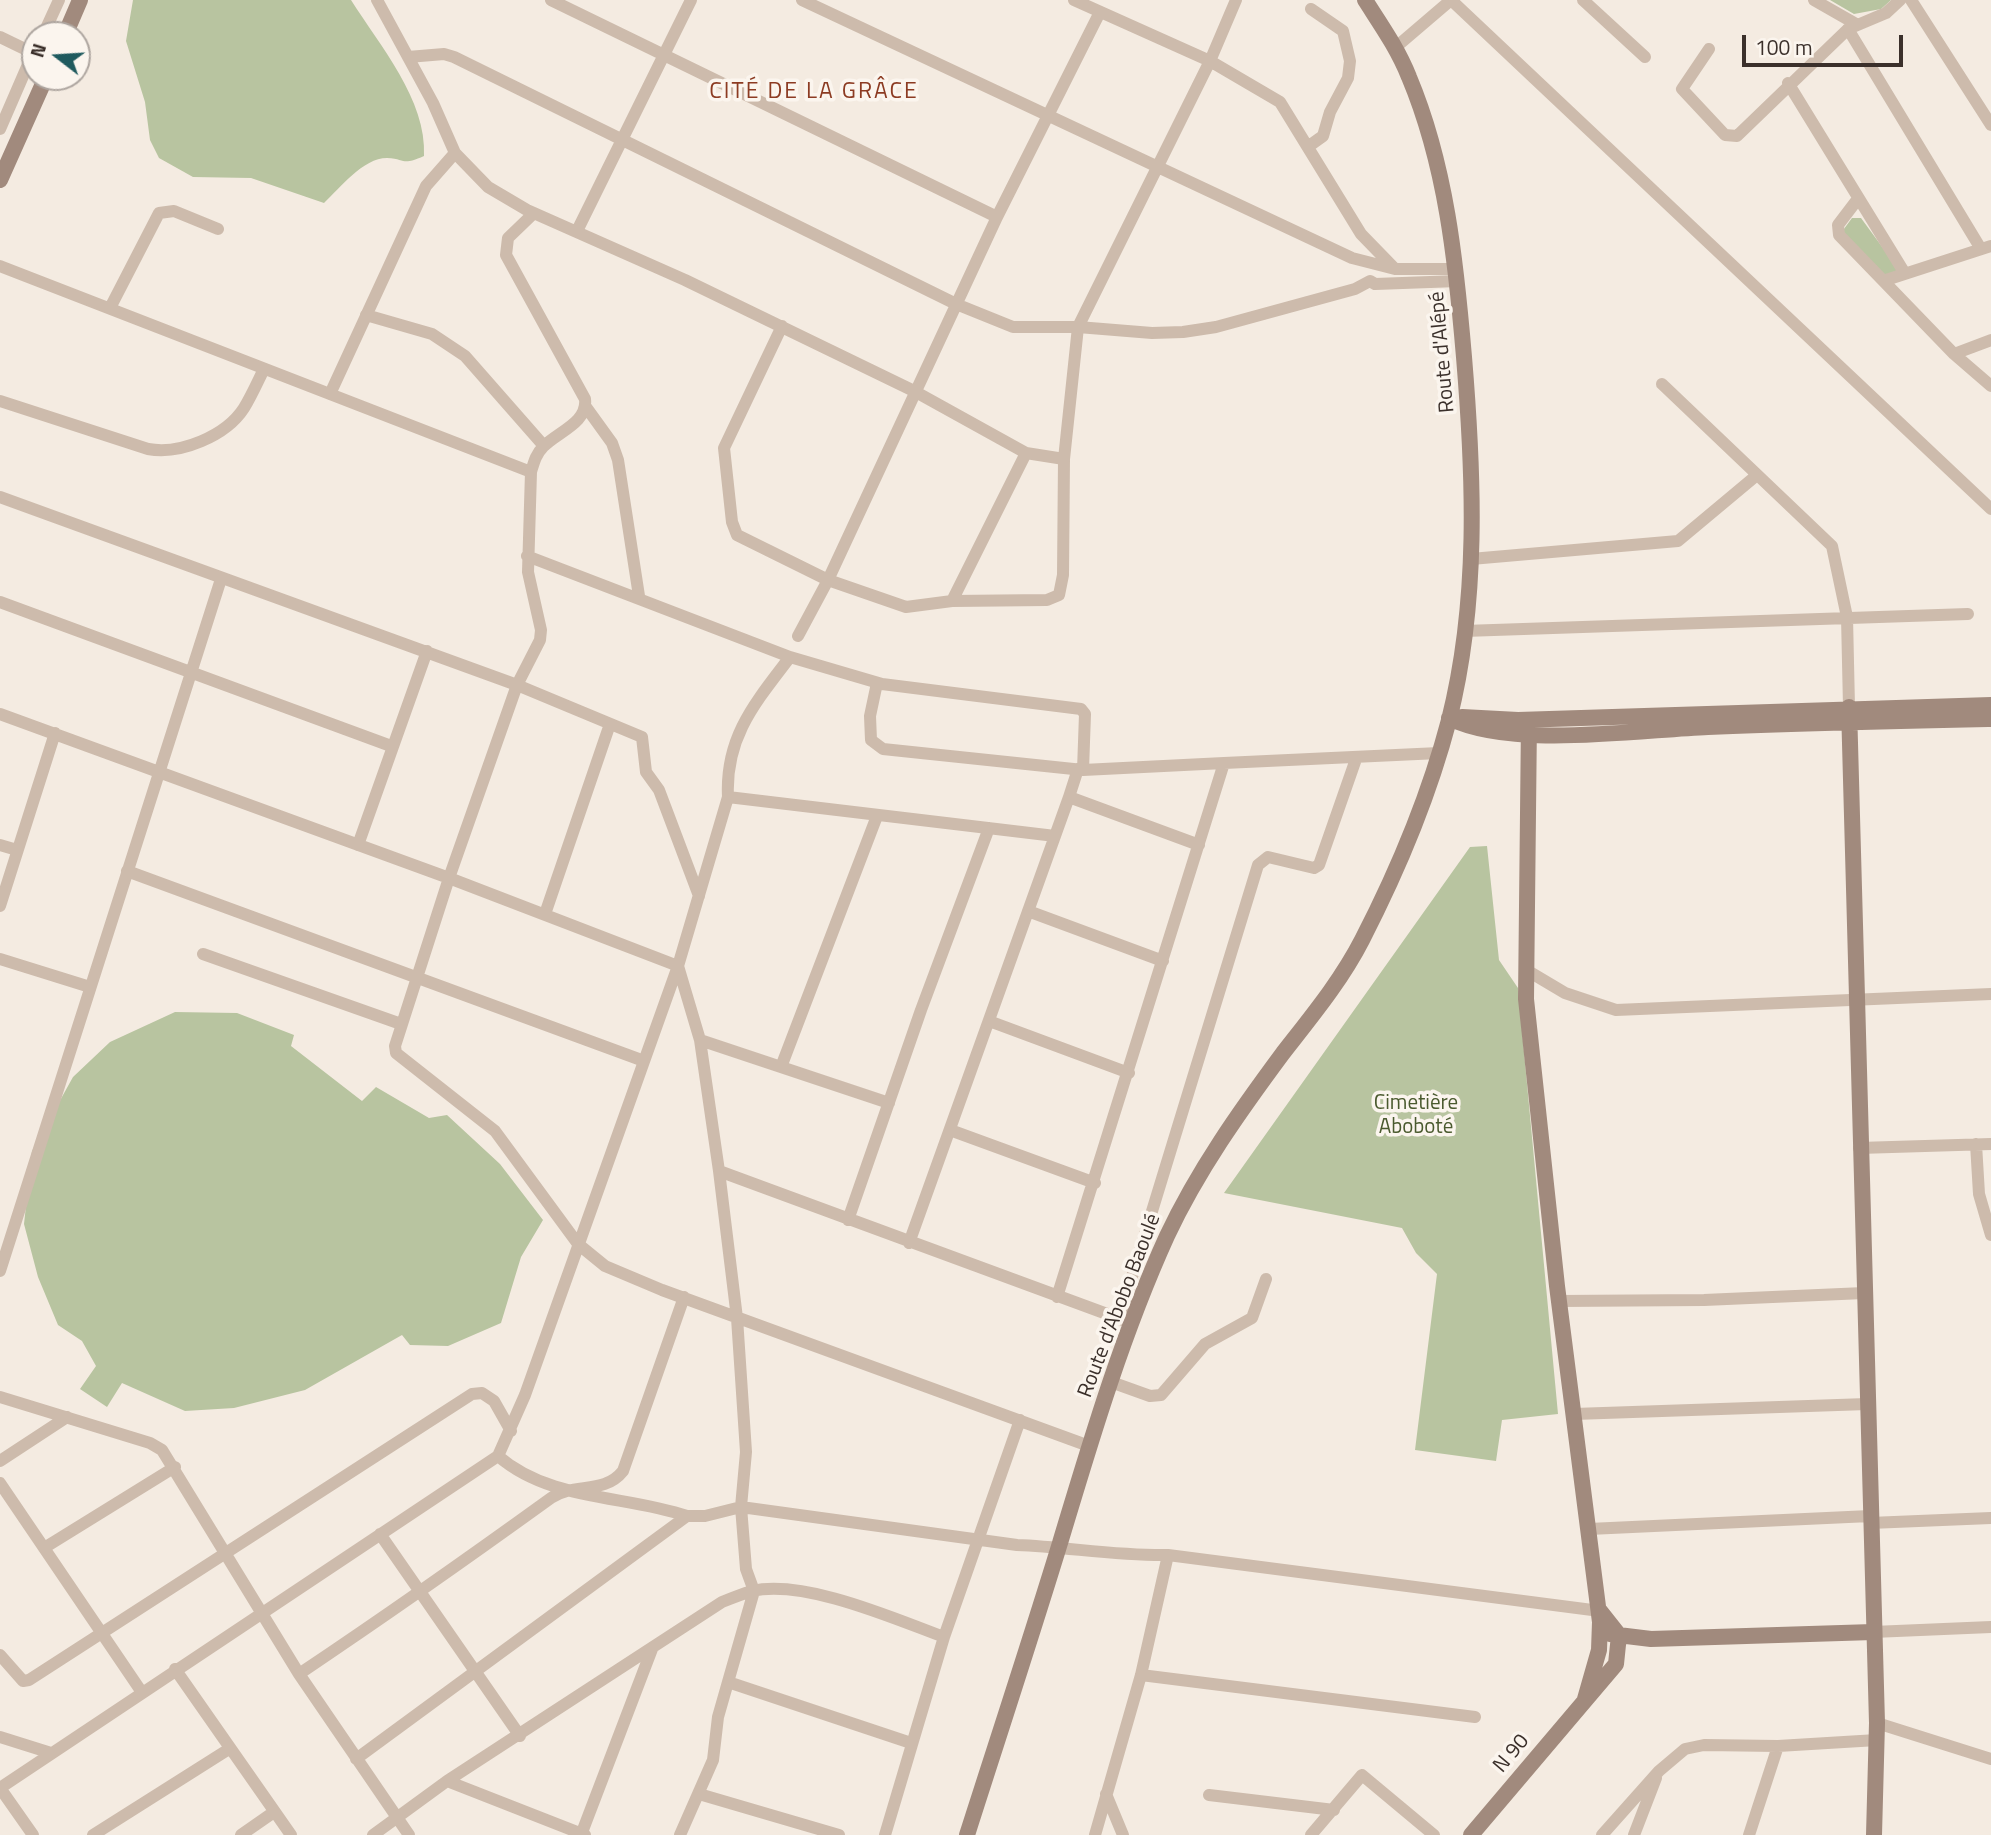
<!DOCTYPE html>
<meta charset="utf-8">
<style>
body{margin:0}
#map{position:relative;width:1991px;height:1835px;overflow:hidden;background:#f4ebe1;font-family:"Titillium Web",sans-serif}
canvas{display:block}
.north{position:absolute;left:21px;top:21px;width:70px;height:70px;box-sizing:border-box;background:#fbf5ee;border:2px solid #aea6a0;border-radius:50%;rotate:287deg;font-size:19px;font-weight:700;line-height:28px;text-align:center;color:#3b302b}
.north::after{content:'';display:block;margin:auto;width:24px;height:32px;background:#1f5a5e;clip-path:polygon(50% 0,100% 100%,50% 72%,0 100%)}
.scale{position:absolute;left:1742px;top:35px;width:161px;height:32px;box-sizing:border-box;border:4px solid #3b302b;border-top:0;padding-left:9px;font-size:21px;line-height:24px;white-space:nowrap;color:#3b302b;-webkit-text-stroke:5px #fbf5ee;paint-order:stroke}
</style>
<div id="map">
<canvas width="1991" height="1835"></canvas>
<div class="north">N</div>
<div class="scale">100 m</div>
</div>
<script>
const g = document.querySelector('canvas').getContext('2d');
g.lineJoin = 'round';
function fillPath(path, color) { g.fillStyle = color; g.fill(path, 'evenodd'); }
function stroke(path, color, width, dash) { g.strokeStyle = color; g.lineWidth = width; g.lineCap = dash ? 'butt' : 'round'; g.setLineDash(dash || []); g.stroke(path); }
function label(font, color, halo, rows, align = 'center') {
  g.font = font + ' "Titillium Web",sans-serif'; g.lineWidth = 7; g.setLineDash([]); g.textBaseline = 'middle'; g.strokeStyle = halo; g.fillStyle = color; for (const [text, x, y, turn = 0] of rows) {
    g.save(); g.translate(x, y); g.rotate((+turn || 0) * Math.PI / 180); g.textAlign = isNaN(turn) ? turn : align; if (halo) g.strokeText(text, 0, 0); g.fillText(text, 0, 0); g.restore();
  }
}
const green = new Path2D(`
 M133,0h218c29,46 76,100 73,156 -23,10 -17,3 -37,2 -24,0 -47,30 -63,45l-73,-25 -58,-1 -34,-19 -9,-18 -5,-38 -19,-61z
 M1830,0h61l-10,9 -27,5z
 M1852,218h9l38,52 -14,5 -44,-42z
 M1487,846l12,114 19,28 40,426 -56,6 -6,41 -81,-11 22,-176 -21,-21 -14,-25 -178,-35 246,-346z
 M175,1012l62,1 57,22 -3,11 71,55 14,-14 53,31 18,-3 53,49 43,56 -22,37 -20,66 -53,23 -38,-1 -8,-10 -97,55 -71,18 -49,3 -63,-28 -15,24 -27,-18 16,-23 -14,-25 -24,-16 -20,-48 -14,-53 8,-73 41,-74 37,-35z`);
const street = new Path2D(`
 M377,0l56,103 22,50 33,34 39,23 158,70 229,111 112,62
 M551,0l446,217
 M802,0l550,258 43,11h62
 M1074,0l136,61 70,41 81,132 34,35
 M1583,0l62,57
 M1814,0l42,24
 M1911,0l80,125
 M1848,29l133,220
 M43,35l16,-35
 M0,37l33,16 -33,76
 M1396,47l55,-47 540,509
 M1709,49l-27,40 43,46 12,1 111,-107 38,-16 14,-13
 M408,57l36,-3 10,3 502,247 57,23h65l74,6 31,-1 33,-5 139,-38 15,-8 5,3 83,-3
 M1788,83l116,189
 M1309,146l14,-10 7,-24 18,-34 2,-17 -7,-30 -32,-22
 M1857,200l-19,25 1,10 115,119 37,32
 M534,213l-26,25 -2,17 79,144c3,24 -28,33 -42,48 -7,7 -9,15 -12,25l-3,100 13,58 -1,10 -23,45 125,52 4,35 13,18 40,106
 M577,231l114,-231
 M0,266l531,206
 M1886,280l105,-34
 M110,308l49,-95 15,-2 44,18
 M366,315l66,19 33,22 79,90
 M782,326l-58,122 8,74 5,13 91,45 78,27 46,-6 74,-148 38,6 14,-132 132,-266 26,-61
 M1954,354l37,-14
 M1662,384l170,162 15,71 2,90
 M330,394l96,-208 29,-33
 M0,401l148,48c32,6 78,-13 96,-41 8,-13 14,-27 20,-39
 M586,407l26,36 6,17 21,136
 M0,497l517,188 -68,193 -54,168 1,7 99,78 83,113 27,22 57,24 427,156
 M527,556l263,101 92,27 199,25 4,5 -2,56
 M1471,559l207,-18 79,-66
 M952,601l95,-1 12,-5 4,-20 1,-116
 M0,602l391,144
 M1464,631l504,-17
 M798,636l30,-56 169,-363 103,-205
 M877,683l-7,33 1,24 12,9 200,21 141,-7
 M0,714l449,164 229,88 22,74 19,131 18,147 9,134 -5,55 5,62 8,22 -36,126 -5,43 -33,75
 M728,797l327,39
 M1069,797l9,-28
 M0,845l17,5
 M358,845l69,-194
 M127,871l517,190
 M0,906l55,-173
 M1028,911l135,50
 M545,914l65,-190
 M203,954l198,70
 M0,959l90,28
 M1528,971l37,22 51,17 375,-16
 M989,1021l140,52
 M700,1040l189,63
 M781,1067l96,-251
 M950,1130l145,53
 M1976,1144l3,50 12,41
 M1859,1148l132,-4
 M719,1171l407,150
 M848,1220l73,-210 68,-182
 M909,1243l160,-446 130,48
 M0,1271l221,-692
 M1057,1297l167,-534 215,-10
 M1559,1301l145,-1 160,-7
 M1119,1319l139,-454 10,-8 46,11 5,-3 37,-106
 M1111,1382l39,14 11,-1 44,-51 47,-26 14,-39
 M0,1397l150,46 12,7 137,224 110,161
 M1574,1414l293,-10
 M498,1456c52,45 126,39 189,60
 M0,1461l67,-44
 M0,1483l141,208
 M1870,1523l121,-5
 M1589,1529l281,-13
 M380,1534l140,202
 M44,1548l131,-81
 M1873,1632l118,-5
 M0,1655l23,26 6,-1 443,-286 10,-1 12,8 17,30
 M175,1669l116,166
 M299,1674c85,-57 169,-116 252,-176 23,-16 53,-3 72,-27l61,-174
 M1141,1675l334,42
 M728,1682l183,61
 M1877,1723l114,36
 M0,1737l51,16
 M356,1759l331,-243h18l36,-9 276,38c51,2 100,11 151,10l432,56
 M447,1781l138,54
 M0,1788l498,-332 27,-61 153,-429 50,-169c-3,-60 27,-94 62,-140
 M0,1788l33,47
 M699,1794l140,41
 M1106,1794l17,41
 M1209,1795l125,15
 M93,1835l136,-86
 M241,1835l33,-23
 M373,1835l74,-54 275,-179c10,-4 20,-8 30,-11 53,-12 143,28 192,46
 M581,1835l71,-186
 M885,1835l59,-198 76,-217
 M1095,1835l46,-160 27,-120
 M1311,1835l51,-60 72,60
 M1602,1835l57,-64 26,-22 19,-4 74,1 99,-6
 M1634,1835l22,-57
 M1749,1835l29,-89`);
const secondary = new Path2D(`
 M65,35l15,-35
 M0,180l46,-103
 M1849,707l28,1016 -3,112
 M1462,717l56,3 473,-15
 M1449,718c64,31 187,12 259,9 94,-4 189,-6 283,-8
 M1529,720l-3,279 31,287 43,336 -1,28 -14,49
 M1610,1634l41,5 222,-7
 M967,1835c31,-97 63,-194 93,-292 31,-103 62,-208 107,-307 31,-66 73,-125 116,-183 28,-36 58,-72 79,-113 36,-70 67,-144 87,-220 30,-119 25,-243 15,-363 -8,-95 -18,-192 -55,-280 -11,-28 -28,-52 -44,-77
 M1471,1835l145,-171 3,-29 -19,-24`);
const streetNames = [
 ["Route d'Alépé",1443,352,-95],
 ["Route d'Abobo Baoulé",1120,1306,-69],
 ["N 90",1512,1754,-50]
];
const parkNames = [
 ["Cimetière",1416,1104],
 ["Aboboté",1416,1128]
];
const neighbourhoodNames = [
 ["CITÉ DE LA GRÂCE",814,92]
];
fillPath(green, '#b8c4a0');
stroke(street, '#cdbbac', 12);
stroke(secondary, '#a18a7d', 16);
label('21px', '#3b302b', '#fbf5ee', streetNames);
label('21px', '#4a5a2e', '#fbf5ee', parkNames);
g.letterSpacing = '2px';
label('23px', '#8c3b22', '#fbf5ee', neighbourhoodNames);
g.letterSpacing = '0px';
</script>
